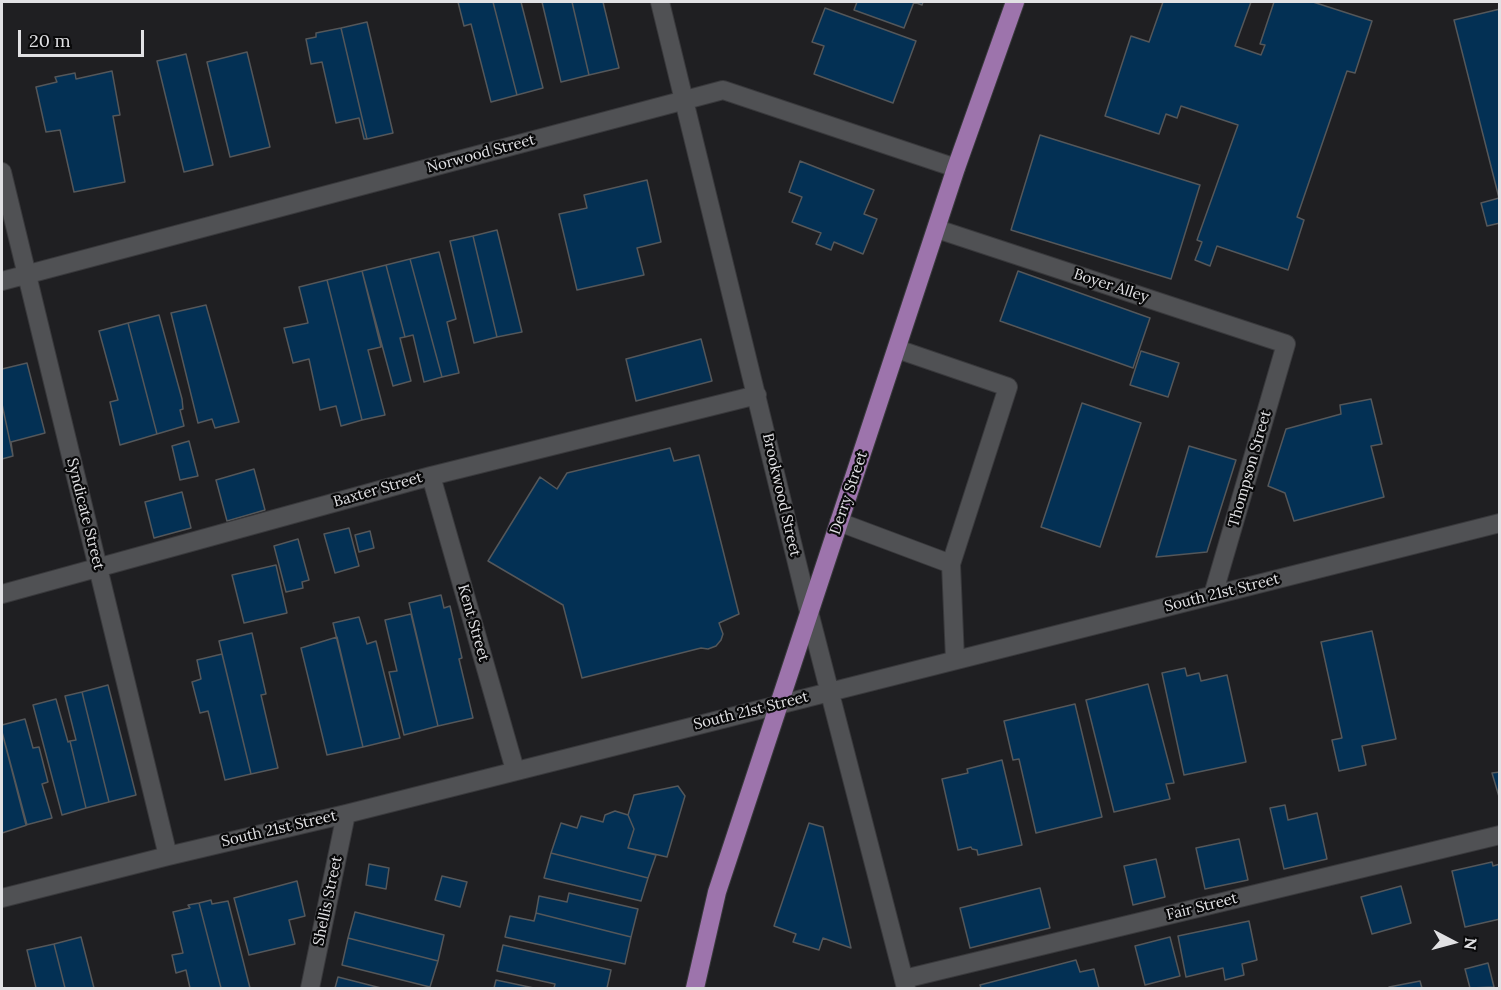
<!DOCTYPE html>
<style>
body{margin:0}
#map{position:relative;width:1501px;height:990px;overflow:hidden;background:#1f1f22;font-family:Lora,serif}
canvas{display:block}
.frame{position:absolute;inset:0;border:3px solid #e1e1e4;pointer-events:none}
.north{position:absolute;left:1423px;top:912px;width:60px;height:60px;-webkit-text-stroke:4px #09090a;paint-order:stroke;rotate:96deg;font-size:16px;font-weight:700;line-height:24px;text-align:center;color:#e1e1e4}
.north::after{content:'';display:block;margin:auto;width:21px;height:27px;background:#e1e1e4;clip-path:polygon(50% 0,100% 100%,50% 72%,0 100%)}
.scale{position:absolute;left:18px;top:30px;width:126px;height:27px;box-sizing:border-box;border:3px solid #e1e1e4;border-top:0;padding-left:8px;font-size:18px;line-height:21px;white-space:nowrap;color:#e1e1e4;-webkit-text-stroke:4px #09090a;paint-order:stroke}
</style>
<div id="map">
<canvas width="1501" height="990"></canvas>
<div class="frame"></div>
<div class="north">N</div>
<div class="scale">20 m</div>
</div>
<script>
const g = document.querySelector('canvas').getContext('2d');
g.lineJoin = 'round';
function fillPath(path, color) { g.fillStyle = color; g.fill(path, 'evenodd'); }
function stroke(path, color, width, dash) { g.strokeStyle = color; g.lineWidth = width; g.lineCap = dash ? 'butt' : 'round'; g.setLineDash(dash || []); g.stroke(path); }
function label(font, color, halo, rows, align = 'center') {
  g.font = font + ' Lora,serif'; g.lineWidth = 4.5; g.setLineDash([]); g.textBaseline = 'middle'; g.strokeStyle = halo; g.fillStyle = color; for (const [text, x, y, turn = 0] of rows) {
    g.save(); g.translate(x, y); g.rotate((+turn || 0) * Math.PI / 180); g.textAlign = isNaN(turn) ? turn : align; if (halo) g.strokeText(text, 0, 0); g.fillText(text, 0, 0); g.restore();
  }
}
const building = new Path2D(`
 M458,2h35l24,93 -26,7 -20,-78 -7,2z
 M493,2h28l22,86 -26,7z
 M542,2h30l17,73 -28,7z
 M572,2h31l16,66 -30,7z
 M857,2h66l-1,3 -8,-3 -10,26 -50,-18z
 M1163,2h88l-16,44 26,9 4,-10 -5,-1 14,-42h39l59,19 -17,52 -8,-2 -50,146 7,3 -16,50 -71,-24 -7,20 -15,-6 7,-18 -5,-2 41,-115 -57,-19 -4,12 -11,-4 -7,20 -54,-18 26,-80 18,6z
 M825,8l91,33 -23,62 -79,-29 10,-28 -12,-4z
 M1500,9v214l-13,3 -6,-23 18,-5 -45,-178z
 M367,22l26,111 -26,6 -26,-111z
 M341,28l26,111h-3l-5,-21 -23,5 -14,-61 -11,2 -5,-25 10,-2v-4z
 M247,52l23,95 -40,10 -23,-95z
 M186,54l27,111 -29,7 -27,-111z
 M112,71l8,44 -7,1 12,66 -51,10 -14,-62 -14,2 -10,-45 21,-5 -2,-5 20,-4 1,6z
 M1040,135l160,50 -29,94 -160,-49z
 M800,161l74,29 -10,24 13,5 -14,35 -29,-12 -3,8 -15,-6 5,-11 -29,-11 10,-25 -13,-5z
 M647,180l14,62 -24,6 7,27 -67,15 -18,-76 28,-6 -3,-13z
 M497,230l25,102 -25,5 -24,-101z
 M473,236l24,101 -23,6 -24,-102z
 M439,252l17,67 -9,3 12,51 -17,4 -32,-118z
 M410,259l32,118 -18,5 -11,-47 -8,2 -19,-72z
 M386,265l19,72 -5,1 11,43 -18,5 -31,-115z
 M362,271l19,76 -13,3 17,65 -23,5 -35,-140z
 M1018,271l132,47 -17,50 -133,-47z
 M327,280l35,140 -21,6 -5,-20 -16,4 -11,-51 -16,4 -9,-35 24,-5 -9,-36z
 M206,305l33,117 -24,6 -3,-9 -14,4 -27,-110z
 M159,315l23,84 1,10 -3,1 4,16 -27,8 -29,-111z
 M128,323l29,111 -37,11 -10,-43 8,-2 -19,-69z
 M701,339l11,42 -76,20 -10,-42z
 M1141,351l38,12 -11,34 -38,-12z
 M27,363l18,70 -34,9 2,14 -11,-52v-35z
 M1371,399l11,45 -11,2 13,51 -90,24 -9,-28 -17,-7 18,-57 55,-15 -1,-9z
 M1082,403l59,20 -41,124 -59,-20z
 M2,404l11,52 -11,3z
 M189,441l9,35 -18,4 -8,-34z
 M1189,446l47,14 -29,92 -51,5z
 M670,448l4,13 25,-6 40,159 -20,9 4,11 -2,6 -5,6 -8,3 -7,-1 -119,30 -19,-73 -75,-44 52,-84 17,12 10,-16z
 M254,469l11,41 -38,11 -11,-41z
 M182,492l9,36 -37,10 -9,-36z
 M349,528l10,38 -24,7 -11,-39z
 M370,531l4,17 -15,4 -4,-17z
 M298,539l11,41 -7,2 1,6 -17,4 -12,-46z
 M276,565l11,48 -43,10 -12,-48z
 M441,595l3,13 6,-2 12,52 -3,1 14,59 -35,8 -29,-123z
 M411,614l27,112 -34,9 -15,-63 8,-1 -12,-51z
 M359,617l8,27 9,-3 24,97 -37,9 -30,-124z
 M1372,631l24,108 -34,7 4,19 -27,6 -7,-31 10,-2 -21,-96z
 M252,633l14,61 -5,1 17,73 -27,6 -32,-133z
 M337,637l26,110 -36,8 -26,-107z
 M222,654l29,120 -26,6 -17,-69 -8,2 -8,-31 9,-3 -4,-19z
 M1185,668l2,8 12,-3 2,8 26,-6 19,87 -62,13 -22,-102z
 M1148,684l26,99 -8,1 4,15 -56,13 -28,-112z
 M108,685l28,110 -27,7 -27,-110z
 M82,692l27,110 -23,6 -16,-67 6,-1 -11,-44z
 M56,699l12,43 2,-1 16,67 -24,7 -29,-110z
 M1075,704l27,113 -66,16 -17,-74 -6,1 -9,-39z
 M25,719l8,29 6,-1 9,35 -6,2 10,34 -26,7 -24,-93v-7z
 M2,732l25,93 -25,8z
 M1002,760l20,85 -44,10 -1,-5 -5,-1 -1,-2 -13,3 -16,-71 26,-6 -1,-4z
 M1500,772v28l-8,-27z
 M678,786l7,10 -18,61 -39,-9 6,-19 -6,-14 6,-20z
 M1285,805l3,15 29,-7 10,46 -43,10 -14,-61z
 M615,811l13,4 6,14 -6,19 28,7 -8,23 -97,-25 10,-30 16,5 4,-12 22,6 2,-7z
 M809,823l14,4 28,121 -28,-10 -4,12 -26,-8 3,-8 -22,-8z
 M1239,839l9,41 -43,9 -9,-41z
 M551,853l97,25 -7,23 -97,-23z
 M1156,859l9,38 -32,8 -9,-39z
 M1492,862l1,4 7,-2v55l-35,8 -13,-56z
 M369,864l20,4 -3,21 -20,-4z
 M442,876l25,6 -7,25 -25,-7z
 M297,881l8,35 -16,4 6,24 -46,11 -15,-57z
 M1401,886l10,37 -39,11 -11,-37z
 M1040,888l10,40 -80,20 -10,-40z
 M569,893l69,16 -7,28 -95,-24 3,-17 28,6z
 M211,900l1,4 16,-3 22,87h-29l-22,-85z
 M199,903l22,85h-31l-4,-18 -10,3 -4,-18 11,-2 -10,-41 17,-4 -2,-3z
 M355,912l89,23 -6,26 -90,-23z
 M536,913l95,24 -6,27 -120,-27 5,-21 24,5z
 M1249,921l8,39 -15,4 2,11 -19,5 -2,-12 -37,9 -8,-41z
 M81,937l13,51h-29l-11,-44z
 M1170,937l10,39 -35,9 -10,-39z
 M348,938l90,23 -8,26 -88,-22z
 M54,944l11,44h-32h3l-9,-38z
 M503,945l108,25 -4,18h-53l1,-4 -58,-13z
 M1076,960l4,12 14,-3 5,19h-118l-1,-3z
 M1488,963l6,24 -24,1 -5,-19z
 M338,977l43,11h-46z
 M496,980l38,8h-40z
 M1420,981l2,7h-32l-1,-1z`);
const minor = new Path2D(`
 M660,2l149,610 97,376
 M2,172l166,684
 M937,229l349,115 -73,251
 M2,281l721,-191 233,78
 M431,476l84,294
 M839,522l112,42 57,-177 -111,-38
 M951,564l4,95
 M2,594l429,-118 326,-81
 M2,898l166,-42 178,-42 1154,-291
 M904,979l596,-144
 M310,988l36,-174`);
const major = new Path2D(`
 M695,988l22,-96 239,-724 59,-166`);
const streetNames = [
 ["Norwood Street",481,154,-15],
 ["Boyer Alley",1111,286,18],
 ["Thompson Street",1250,469,-74],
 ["Baxter Street",378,490,-16],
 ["Derry Street",849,493,-71],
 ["Brookwood Street",781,495,77],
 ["Syndicate Street",85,514,76],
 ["South 21st Street",1222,593,-14],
 ["Kent Street",473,623,74],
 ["South 21st Street",751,711,-14],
 ["South 21st Street",279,829,-13],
 ["Shellis Street",328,901,-78],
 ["Fair Street",1202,907,-14]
];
fillPath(building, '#033054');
stroke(building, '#54575a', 1.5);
stroke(minor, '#39393c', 20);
stroke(major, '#39393c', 20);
stroke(minor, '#505154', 18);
stroke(major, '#9d74ac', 18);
label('15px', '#e1e1e4', '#09090a', streetNames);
</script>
